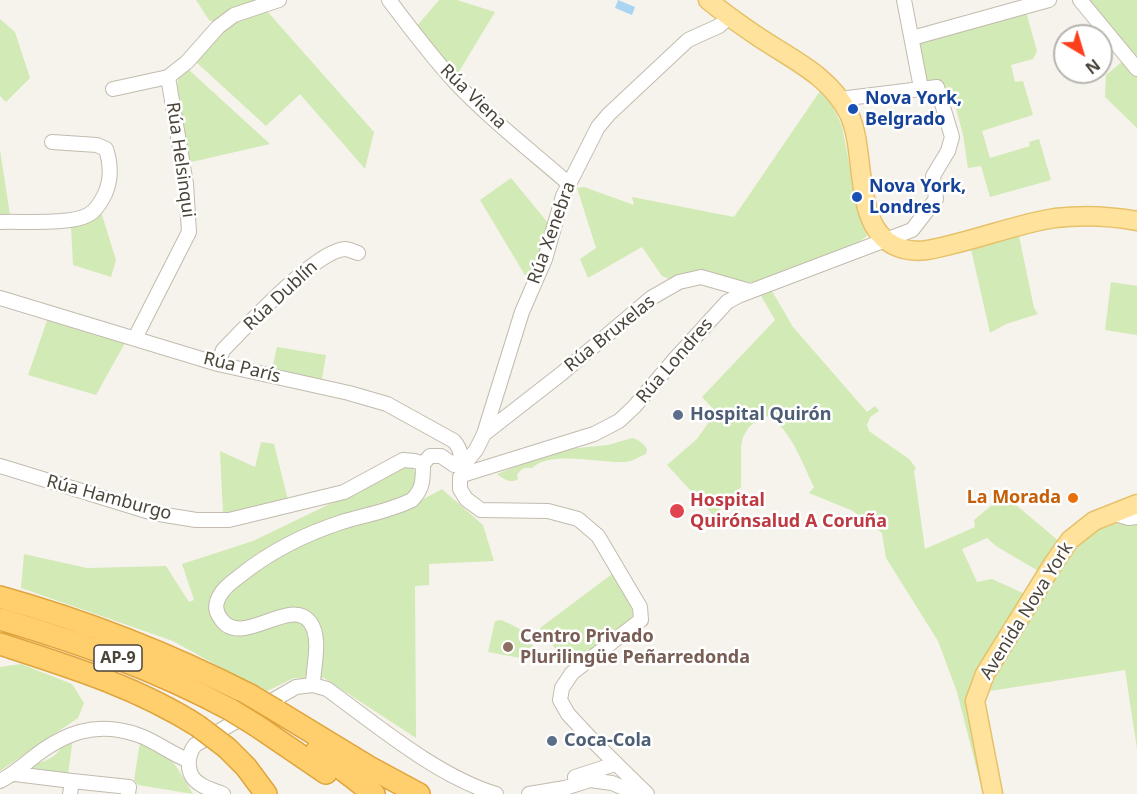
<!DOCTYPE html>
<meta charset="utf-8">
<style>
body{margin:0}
#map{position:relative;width:1137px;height:794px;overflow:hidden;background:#f6f3ec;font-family:"Noto Sans",sans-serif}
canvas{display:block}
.north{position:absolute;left:1053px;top:24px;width:60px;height:60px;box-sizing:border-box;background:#fff;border:2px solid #b7b4b0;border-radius:50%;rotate:142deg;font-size:16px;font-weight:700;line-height:24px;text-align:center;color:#4b4439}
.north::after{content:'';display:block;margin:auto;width:21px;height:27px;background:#fc3f1d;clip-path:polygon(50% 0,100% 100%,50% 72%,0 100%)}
</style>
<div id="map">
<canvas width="1137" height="794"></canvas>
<div class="north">N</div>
</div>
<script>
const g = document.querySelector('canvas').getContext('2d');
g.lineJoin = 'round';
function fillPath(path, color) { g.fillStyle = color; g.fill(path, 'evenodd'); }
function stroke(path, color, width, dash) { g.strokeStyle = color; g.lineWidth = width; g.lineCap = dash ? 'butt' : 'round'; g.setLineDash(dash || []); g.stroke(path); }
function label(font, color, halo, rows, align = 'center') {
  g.font = font + ' "Noto Sans",sans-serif'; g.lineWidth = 5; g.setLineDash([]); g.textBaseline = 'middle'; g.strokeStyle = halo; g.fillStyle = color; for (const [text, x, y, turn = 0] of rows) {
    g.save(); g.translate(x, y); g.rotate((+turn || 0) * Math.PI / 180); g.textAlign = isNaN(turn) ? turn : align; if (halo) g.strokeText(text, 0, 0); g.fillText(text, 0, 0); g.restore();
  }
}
const green = new Path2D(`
 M196,0h65l-46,23 -6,-3z
 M439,0h18l38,12 -38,63 -41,-48z
 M1072,0h65v128l-32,-31 1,-22 17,-14z
 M1025,8l12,43 -4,8 -22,6 4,17 8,-1 10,34 -51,16 8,27 40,-12 -1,-4 10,-3 12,41 -61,17 -9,-31 -13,2 -5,-33 -9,-34 -10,2 -19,-19 -8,-43z
 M266,10l108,122 -9,37 -65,-75 -34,32 -71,-65 39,-40z
 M0,19l15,13 15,46 -24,24 -6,-6z
 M188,69l82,75 -83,19 -10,-76 2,-13z
 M820,91l12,14 10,21 13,69 12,41 -13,9 -97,38 -68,-9 -20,5 -7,-3 -20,-29 -54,31 -8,-19 16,-11 -19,-60 7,-1 50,18 -2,-8 102,20z
 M0,150l10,65h-10z
 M511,178l38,46 -8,28 -12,30 -49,-82z
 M101,212l15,48 -5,17 -38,-12 -2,-38 16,-5z
 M1019,236l15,72 4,6 -32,10 -16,9 -19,-84z
 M1111,282l26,4v49l-32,-5z
 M772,291l21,36 74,85 8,-6 4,5 -9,6 -3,8 2,6 40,28 7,9 -2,3 11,78 50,-22 -1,-7 30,-25 56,47 -20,30 -44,-26 -9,-8 -25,11 15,33 15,-3 33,15 -47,77 9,123h-4l-26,-102 -19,-51 -52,-83 -4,-25 -29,-22 -44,-18 5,-6c-11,-22 -25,-64 -50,-72l-15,12 -6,10 -2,10v40l-27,29 -47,-51 30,-26 19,-27 -14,-15 73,-77 -15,-26z
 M48,318l78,23 -30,54 -68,-20z
 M277,347l49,8 -4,24 -50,-9z
 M632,438c7,2 11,5 15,11l-1,5c-7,3 -15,8 -22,8 -25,1 -74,-12 -92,6 -8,-1 -11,1 -15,7l1,4c-7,5 -15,0 -21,-5l61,-24 50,-5z
 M261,442l13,2 14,56 -65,14 -3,-63 35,16z
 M401,465l11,1 5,11 -1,26 26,-14 41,36 11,36 -65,3v21l-14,1 1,152 -92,-60h-30l-29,14 -92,-51 -152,-53 3,-34 63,14 79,-2 23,36 5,-2 -12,-36 71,-23 114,-55z
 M1137,513v236l-12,-79 -135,21 8,-22 61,-97 21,-27 13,-13 25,-9z
 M612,574l20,34 1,7 -5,8 -58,46 -30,-41z
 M501,620c21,9 30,13 35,36l-5,4 -43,-8 7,-31z
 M21,664l51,20 12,19 -6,15 -78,53v-104z
 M73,738l-5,36 -44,-5 4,-5c14,0 32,-7 36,-23z
 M140,742l29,15 9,12 15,25 -55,-9 -4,-5z`);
const water = new Path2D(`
 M618,0l17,7 -3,8 -17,-7z`);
const minor = new Path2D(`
 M389,0c21,28 42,56 66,82 35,37 75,68 113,101
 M904,0l17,88
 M1080,0l57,69
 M912,38l137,-38
 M113,89l55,-12 19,-15 31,-35 16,-12 45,-15
 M0,222c22,-1 69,3 88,-7 8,-4 13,-13 17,-21 6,-14 6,-30 1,-45l-9,-4 -45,-3
 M0,298l218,66 131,29 38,11 67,37c7,9 8,13 4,24
 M135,338l54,-106 -3,-48 -18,-107
 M218,364l5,-14c23,-23 92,-99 122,-101 4,0 9,3 13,4
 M484,434l77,-60 90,-76 28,-16 22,-5 49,14
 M0,466l153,47 43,7h33l115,-28 59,-32 12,1 8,3
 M462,467l14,-17 8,-16 38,-122 23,-53 18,-63 35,-69 11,-13 79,-74 31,-14 10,-9
 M462,475l132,-41 25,-13 15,-14 41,-48 52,-57 11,-6 174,-66 24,-31 -3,-23 15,-25 4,-14 -15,-50 -89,11 -6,5
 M460,477v12l6,10 15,11 67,1 30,8 20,17 42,71 1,13 -69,53 -10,15 -2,12 8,14 26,28 53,52
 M1111,513l18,5 8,-1
 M313,685c0,-18 9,-47 -3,-63 -20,-26 -69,27 -89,-3 -4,-5 -6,-11 -4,-17 3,-12 15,-20 24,-27 30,-24 64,-41 101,-53 23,-7 48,-11 70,-22 11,-11 11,-20 11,-36l7,-8h11l13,9
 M15,774l57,7 -2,13
 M575,777l40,-13
 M0,781c12,-6 20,-13 30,-21 33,-27 66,-40 108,-25 18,6 33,19 50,25
 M72,781l57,6 -1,7
 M223,794c-7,-3 -16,-5 -23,-10 -14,-8 -14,-27 -5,-39l101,-58 17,-2 14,4c51,37 110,87 169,105
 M529,794l36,-6 25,-8 22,3 19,8`);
const major = new Path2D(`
 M708,0c17,14 34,26 52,38 33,22 70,38 89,76 19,39 1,122 55,135 17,5 37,-2 54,-6 32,-8 65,-20 97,-25 28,-3 55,-2 82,3
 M993,794l-18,-93 10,-27 68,-110 17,-24 24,-19 43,-17`);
const highway = new Path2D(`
 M0,597c86,24 170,57 250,98
 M0,619c81,24 157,51 231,91
 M0,644c68,22 137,43 198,82
 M277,711l92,56 50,27
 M257,726l69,47
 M227,748l19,19 20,27
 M317,750l57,44`);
const highwayBridge = new Path2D(`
 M250,695l27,16
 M231,710l26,16
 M198,726l29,22`);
const markers = [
 [853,109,6,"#1a4fb4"],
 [857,197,6,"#1a4fb4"],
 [678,415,6,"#5c6f8a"],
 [1073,498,6,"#e8710a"],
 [677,511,8,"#e0444e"],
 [508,647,6,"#8d6e63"],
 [552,741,6,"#5c6f8a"]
];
const shields = [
 [118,658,48]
];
const shieldNames = [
 ["AP-9",118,658]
];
const streetNames = [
 ["Rúa Viena",473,97,44],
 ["Rúa Helsinqui",180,160,82],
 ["Rúa Xenebra",552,233,-70],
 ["Rúa Dublín",281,296,-43],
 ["Rúa Bruxelas",610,334,-39],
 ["Rúa Londres",675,361,-49],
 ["Rúa París",242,368,14],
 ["Rúa Hamburgo",109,498,15],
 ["Avenida Nova York",1027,611,-58]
];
const transitNames = [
 ["Nova York,",865,99],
 ["Belgrado",865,120],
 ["Nova York,",869,187],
 ["Londres",869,208]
];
const serviceNames = [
 ["Hospital Quirón",690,415],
 ["Coca-Cola",564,741]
];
const foodNames = [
 ["La Morada",1061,498]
];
const healthNames = [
 ["Hospital",690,501],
 ["Quirónsalud A Coruña",690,522]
];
const educationNames = [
 ["Centro Privado",520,637],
 ["Plurilingüe Peñarredonda",520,658]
];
fillPath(green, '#d2eab5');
fillPath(water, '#a9d4f2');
stroke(minor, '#c2bbae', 16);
stroke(major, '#e6c16a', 21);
stroke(highway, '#e0a43c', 24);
stroke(minor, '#fff', 14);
stroke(major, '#ffe39c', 18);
stroke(highway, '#ffcf6e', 21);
stroke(highwayBridge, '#e0a43c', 24, []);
stroke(highwayBridge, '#ffcf6e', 21);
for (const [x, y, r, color] of markers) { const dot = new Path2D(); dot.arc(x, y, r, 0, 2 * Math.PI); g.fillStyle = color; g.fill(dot); stroke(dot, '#fff', 2); }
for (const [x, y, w] of shields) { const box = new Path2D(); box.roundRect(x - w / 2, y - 13, w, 26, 4.5); g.fillStyle = '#fff'; g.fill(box); stroke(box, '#4b4439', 1.5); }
label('bold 16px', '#4b4439', null, shieldNames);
label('18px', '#4b4439', '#fff', streetNames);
label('bold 18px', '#164399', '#fff', transitNames, 'left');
label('bold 18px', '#4e5e75', '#fff', serviceNames, 'left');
label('bold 18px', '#c56008', '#fff', foodNames, 'right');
label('bold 18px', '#be3a42', '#fff', healthNames, 'left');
label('bold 18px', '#785e54', '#fff', educationNames, 'left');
</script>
